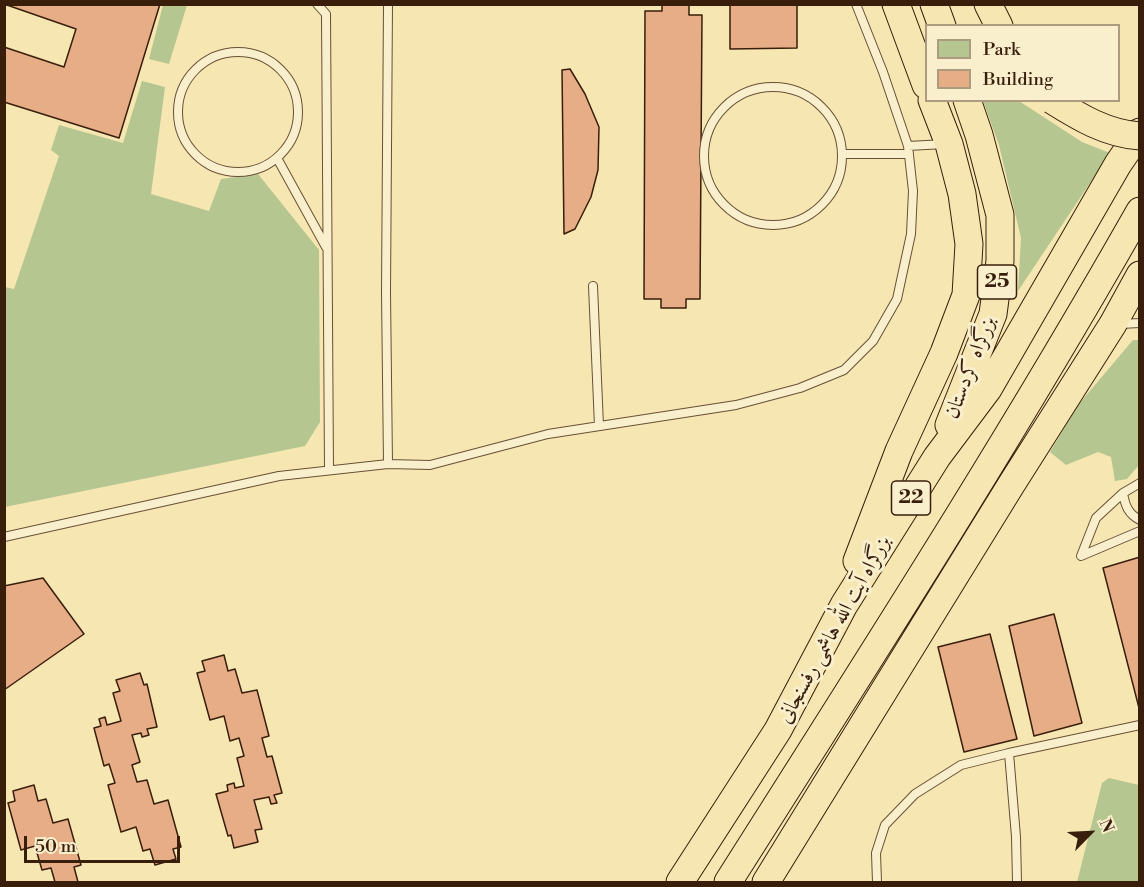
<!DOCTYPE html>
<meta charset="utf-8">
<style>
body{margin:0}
#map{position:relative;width:1144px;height:887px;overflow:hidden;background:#f6e6b2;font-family:"Libre Bodoni",serif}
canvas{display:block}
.frame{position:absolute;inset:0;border:6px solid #381e0b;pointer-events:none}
.legend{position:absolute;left:925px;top:24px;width:195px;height:78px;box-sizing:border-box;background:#f9efcd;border:2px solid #ac9b7f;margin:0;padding:8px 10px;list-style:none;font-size:18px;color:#381e0b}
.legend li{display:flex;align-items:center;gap:12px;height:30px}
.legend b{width:30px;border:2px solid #ac9b7f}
.north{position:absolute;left:1060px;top:803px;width:60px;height:60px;-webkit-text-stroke:4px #f9efcd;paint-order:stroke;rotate:66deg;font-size:16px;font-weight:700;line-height:24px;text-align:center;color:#381e0b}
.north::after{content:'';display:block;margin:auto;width:21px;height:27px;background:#381e0b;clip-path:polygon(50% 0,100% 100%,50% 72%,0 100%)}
.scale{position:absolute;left:24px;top:836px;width:156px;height:27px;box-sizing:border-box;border:3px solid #381e0b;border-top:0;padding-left:8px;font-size:18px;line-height:21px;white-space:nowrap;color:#381e0b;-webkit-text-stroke:4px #f9efcd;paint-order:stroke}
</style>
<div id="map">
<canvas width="1144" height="887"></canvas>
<div class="frame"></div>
<ul class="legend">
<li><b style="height:16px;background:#b6c690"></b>Park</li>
<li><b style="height:16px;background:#e7ad87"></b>Building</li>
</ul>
<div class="north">N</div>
<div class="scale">50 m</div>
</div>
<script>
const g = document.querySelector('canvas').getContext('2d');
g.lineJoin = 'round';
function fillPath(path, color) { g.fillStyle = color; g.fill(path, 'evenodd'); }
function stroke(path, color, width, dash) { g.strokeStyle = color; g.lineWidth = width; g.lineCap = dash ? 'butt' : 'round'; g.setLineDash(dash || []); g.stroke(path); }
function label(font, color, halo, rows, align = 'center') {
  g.font = font + ' "Libre Bodoni",Amiri,serif'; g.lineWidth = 6; g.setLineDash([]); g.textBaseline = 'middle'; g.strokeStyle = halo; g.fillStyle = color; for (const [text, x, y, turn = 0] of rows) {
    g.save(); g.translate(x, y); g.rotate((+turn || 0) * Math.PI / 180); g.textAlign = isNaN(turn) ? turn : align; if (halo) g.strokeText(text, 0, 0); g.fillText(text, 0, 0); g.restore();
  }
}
const green = new Path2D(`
 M163,5h24l-18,59 -20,-5z
 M142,81l23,6 -14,107 58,17 12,-32 37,-5 61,76 1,172 -15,24 -300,61v-220l9,2 45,-133 -8,-6 8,-25 64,18z
 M983,101h36l63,41 28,11 -92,138 3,-53 -22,-93z
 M1133,340h6v125l-12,14 -12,2 -4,-24 -13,-5 -32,13 -16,-13 28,-47z
 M1109,778l30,7v97h-62l25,-99z`);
const building = new Path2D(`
 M4,4h156l-41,134 -115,-36v-55l60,20 12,-38z
 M662,4h27v11h13l-2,284h-14v9h-25v-9h-17l1,-288h17z
 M730,4h67v44l-67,1z
 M570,69l15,25 14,33 -1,43 -7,27 -16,32 -11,5 -2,-164z
 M1140,557v151h-1l-36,-140z
 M43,578l41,56 -80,56v-104z
 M1054,614l28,109 -48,13 -25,-110z
 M990,634l27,105 -53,13 -26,-105z
 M224,655l4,16 7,-2 7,24 15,-3 12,46 -7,2 5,19 5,-1 10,37 -8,2 3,8 -6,1 -2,-7 -15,3 8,29 -7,1 3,12 -24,6 -3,-13 -3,1 -12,-42 12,-3 -1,-6 7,-2 1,5 9,-2 -7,-28 7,-2 -5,-18 -9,3 -6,-25 -14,4 -13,-47 8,-2 -3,-10z
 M140,673l4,12 3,-1 10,43 -10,2 2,6 -7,2 -1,-4 -9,2 8,27 -8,3 5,17 10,-2 7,24 14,-4 13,47 -8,2 3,10 -21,6 -5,-16 -7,2 -7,-24 -15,5 -13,-47 7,-2 -6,-19 -5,2 -10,-38 7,-2 -2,-7 6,-2 2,8 14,-4 -8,-28 7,-2 -4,-11z
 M34,785l4,16 8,-2 7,24 15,-4 13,46 -7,2 4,15h-23l-4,-14 -9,2 -7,-24 -14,4 -13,-47 7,-2 -2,-10z`);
const service = new Path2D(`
 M317,4l9,10 3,456
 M178 112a60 60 0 1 1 120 0a60 60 0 1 1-120 0Z
 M704 156a69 69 0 1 1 138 0a69 69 0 1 1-138 0Z
 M908,146l37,-2
 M842,154h67
 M277,158l49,89
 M593,286l6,140
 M1120,324l20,-1
 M388,464l-2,-172 2,-288
 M1140,483l-17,10c2,12 5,21 17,27
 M1123,493l-27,25 -15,38 59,-25
 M4,537l275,-61 109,-12 42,1 118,-31 188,-29 64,-17 44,-18 29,-29 24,-42 14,-65 2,-43 -5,-45 -25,-74 -27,-68
 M877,882l-1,-29 9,-28 30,-31 46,-29 48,-12
 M1017,882l-1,-45 -7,-84 131,-28`);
const trunk = new Path2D(`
 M896,4l30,81
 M934,4l8,22
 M988,4l11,22
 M949,425l44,-111 7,-53v-46l-21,-80 -12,-35
 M857,561l42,-110 45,-98 22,-58 3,-51 -7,-50 -13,-50 -17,-44
 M680,882l98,-152 66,-125 93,-148 51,-68 130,-225 22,-32
 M728,882c140,-221 282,-442 412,-671
 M766,882l245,-397 102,-161 27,-49`);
const trunkBridge = new Path2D(`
 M1052,100c27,17 55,34 88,36`);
const shields = [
 [997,282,39],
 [911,498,39]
];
const shieldNames = [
 ["25",997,282],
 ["22",911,498]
];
const streetNames = [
 ["بزرگراه کردستان",971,368,-69],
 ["بزرگراه آیت الله هاشمی رفسنجانی",835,630,-61]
];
fillPath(green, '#b6c690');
fillPath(building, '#e7ad87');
stroke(building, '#381e0b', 1.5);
stroke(service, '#685035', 10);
stroke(trunk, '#381e0b', 29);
stroke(service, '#f9efcd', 8);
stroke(trunk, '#f6e6b2', 27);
stroke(trunkBridge, '#381e0b', 29, []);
stroke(trunkBridge, '#f6e6b2', 27);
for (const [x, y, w] of shields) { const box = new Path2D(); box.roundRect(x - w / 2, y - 17, w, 34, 4.5); g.fillStyle = '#f9efcd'; g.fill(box); stroke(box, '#381e0b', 1.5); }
label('bold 20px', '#381e0b', null, shieldNames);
label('21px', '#381e0b', '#f9efcd', streetNames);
</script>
